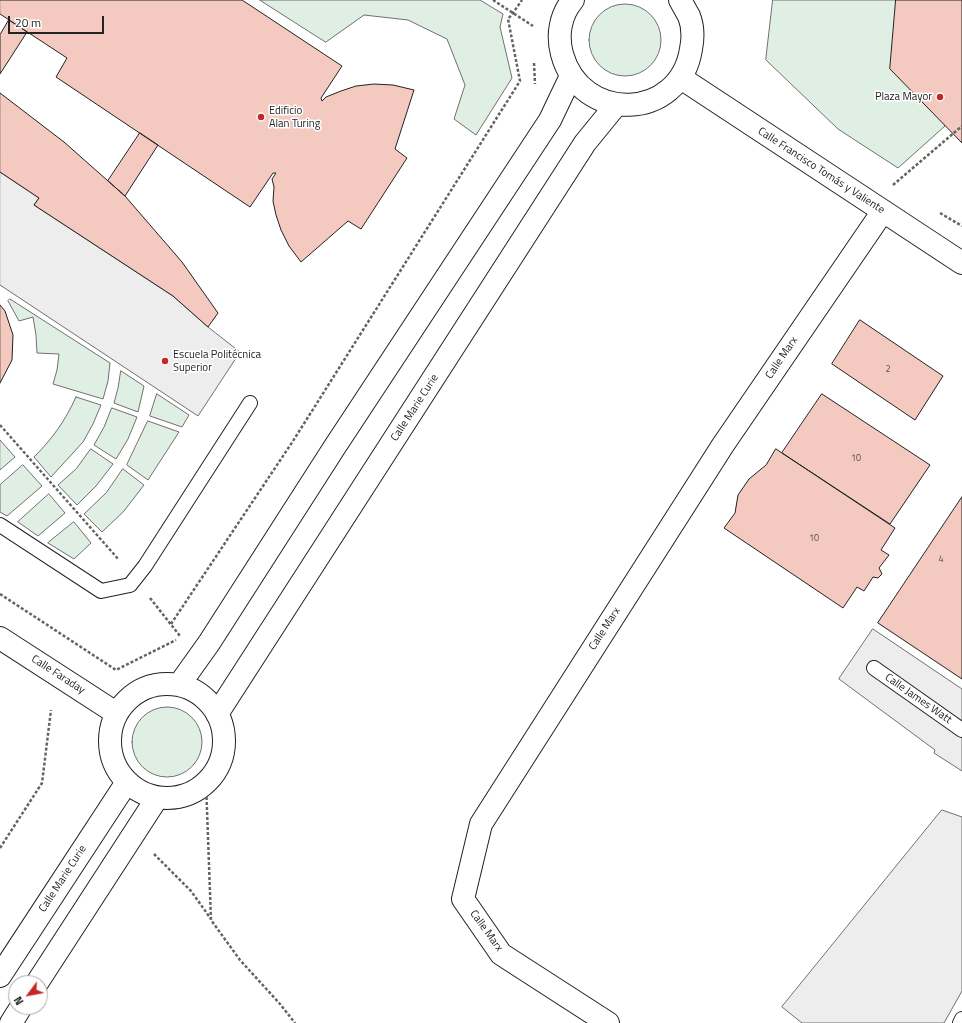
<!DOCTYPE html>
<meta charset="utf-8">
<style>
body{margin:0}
#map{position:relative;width:962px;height:1023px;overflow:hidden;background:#fff;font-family:"Titillium Web",sans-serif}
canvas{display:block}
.north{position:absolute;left:8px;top:975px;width:40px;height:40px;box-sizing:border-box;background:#fff;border:1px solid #a7a7a7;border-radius:50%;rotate:238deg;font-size:11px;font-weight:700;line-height:16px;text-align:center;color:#222}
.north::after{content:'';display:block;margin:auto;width:14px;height:18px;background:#c62828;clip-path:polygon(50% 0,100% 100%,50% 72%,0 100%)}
.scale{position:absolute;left:8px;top:16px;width:96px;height:18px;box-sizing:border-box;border:2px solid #222;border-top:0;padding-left:5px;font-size:12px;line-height:14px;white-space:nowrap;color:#222;-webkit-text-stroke:3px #fff;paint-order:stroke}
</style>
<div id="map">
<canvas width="962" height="1023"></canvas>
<div class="north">N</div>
<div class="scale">20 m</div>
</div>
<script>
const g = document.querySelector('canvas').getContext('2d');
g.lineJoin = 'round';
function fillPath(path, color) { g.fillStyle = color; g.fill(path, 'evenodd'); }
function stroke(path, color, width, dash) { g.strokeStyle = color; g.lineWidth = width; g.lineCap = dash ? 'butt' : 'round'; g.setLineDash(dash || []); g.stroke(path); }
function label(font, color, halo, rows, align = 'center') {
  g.font = font + ' "Titillium Web",sans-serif'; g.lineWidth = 3; g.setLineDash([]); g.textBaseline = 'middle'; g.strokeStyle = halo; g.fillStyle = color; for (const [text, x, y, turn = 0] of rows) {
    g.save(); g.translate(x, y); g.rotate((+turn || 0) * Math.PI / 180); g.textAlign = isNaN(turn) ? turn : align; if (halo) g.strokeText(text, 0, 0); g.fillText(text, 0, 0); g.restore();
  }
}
const green = new Path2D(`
 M260,0h220l23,14 -3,13 12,51 -36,57 -22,-16 11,-34 -18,-46 -39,-19 -44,-5 -38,27z
 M773,0h123l49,126 -47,42 -60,-39 -72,-69z
 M589 40a36 36 0 1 1 72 0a36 36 0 1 1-72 0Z
 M10,299l100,64 -2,18 -5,18 -50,-15 4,-14 2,-16 -22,-1 -1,-18 -3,-18 -14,4 -11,-20z
 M121,371l23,15 -6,26 -24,-9 4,-15z
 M157,394l32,21 -7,12 -32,-11z
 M76,397l25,8 -8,19 -10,18 -32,35 -17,-20c19,-19 31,-36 42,-60z
 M112,408l25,9 -9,22 -12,20 -22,-14 10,-18z
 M148,421l31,11 -31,48 -21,-15z
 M0,440l15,17 -15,13z
 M91,449l22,15 -17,22 -19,19 -19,-20 18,-16z
 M23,465l19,21 -35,30 -7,-4v-27z
 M123,469l21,16 -20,26 -22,21 -18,-18 22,-21z
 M49,494l16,19 -27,23 -20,-14z
 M74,522l17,21 -17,16 -26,-16z
 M132 742a35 35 0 1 1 70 0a35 35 0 1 1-70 0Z`);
const parking = new Path2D(`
 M0,172l39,26 -5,7 139,91 35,31 32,25 -42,64 -198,-131z
 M873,629l89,60v82l-28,-18 1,-3 -96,-71z
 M942,810l20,7v174l-18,32h-142l-20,-16z`);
const building = new Path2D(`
 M0,0h242l100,66 -21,32 1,3 4,-4 15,-6 15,-5 18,-2 19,1 21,5 -19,59 12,9 -46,71 -13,-8 -47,41 -12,-16 -8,-16 -5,-15 -3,-14 1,-14 -2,-8 4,-6h-3l-23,34 -194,-130 11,-19 -67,-44z
 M896,0h66v143l-72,-74z
 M9,20l18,12 -27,42v-39z
 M0,93l64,49 61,54 57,66 36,51 -10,14 -35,-31 -139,-91 5,-7 -39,-26z
 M140,133l18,12 -33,51 -17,-15z
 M0,305l5,6 8,24 -1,25 -12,23z
 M860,320l83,56 -28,44 -83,-56z
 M822,394l108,71 -40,59 -108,-71z
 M776,449l119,79 -14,22 8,5 -10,13 3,6 -4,4 -5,-1 -9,14 -7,-4 -14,21 -119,-80 11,-15 3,-18 11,-16 17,-14z
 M962,497v182l-84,-56z`);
const path = new Path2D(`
 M493,0l40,26
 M534,63l1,21
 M893,185l69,-59
 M940,213l22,13
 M0,425l119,135
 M0,594l116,76 60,-30
 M150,598l30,38
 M171,624l122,-183 227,-360 -12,-62 5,-6 9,-13
 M206,782l5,138 29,40 40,44 15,19
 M0,848l42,-65 9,-73
 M154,854l37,37 20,28`);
const lane = new Path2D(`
 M0,525l101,66 29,-6 15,-19 105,-163
 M874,668l88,62
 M960,1023l2,-4`);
const street = new Path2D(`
 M573,0c-13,15 -16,36 -11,54 19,70 118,67 129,-5 2,-10 2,-23 -2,-33 -3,-5 -6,-11 -9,-16
 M681,78l281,185
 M0,638l116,75
 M110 741a57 57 0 1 1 114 0a57 57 0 1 1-114 0Z
 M179,685l30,-42 125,-195 216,-328 21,-44
 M217,714l368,-571 31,-38
 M0,976l127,-194
 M37,983l120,-185
 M11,1023l10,-16
 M608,1023l-107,-69 -38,-55 18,-75 242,-379 160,-234`);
const markers = [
 [940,97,4,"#c62828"],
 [261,117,4,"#c62828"],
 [165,361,4,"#c62828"]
];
const numberNames = [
 ["2",888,370],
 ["10",856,459],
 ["10",814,539],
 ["4",941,560]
];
const poiNames = [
 ["Plaza Mayor",932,97,"right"],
 ["Edificio",269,111],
 ["Alan Turing",269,124],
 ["Escuela Politécnica",173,355],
 ["Superior",173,368]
];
const streetNames = [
 ["Calle Francisco Tomás y Valiente",821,171,33],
 ["Calle Marx",782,358,-56],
 ["Calle Marie Curie",415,408,-57],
 ["Calle Marx",605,629,-57],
 ["Calle Faraday",58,675,33],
 ["Calle James Watt",918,699,35],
 ["Calle Marie Curie",63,879,-57],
 ["Calle Marx",486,931,54]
];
fillPath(green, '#e0efe3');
stroke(green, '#6f6f6f', 1);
fillPath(parking, '#ededed');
stroke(parking, '#6f6f6f', 1);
fillPath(building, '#f3c9c0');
stroke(building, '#222', 1);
stroke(lane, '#222', 16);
stroke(street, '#222', 24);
stroke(path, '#646464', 2.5, [3, 2]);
stroke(lane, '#fff', 14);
stroke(street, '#fff', 22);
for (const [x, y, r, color] of markers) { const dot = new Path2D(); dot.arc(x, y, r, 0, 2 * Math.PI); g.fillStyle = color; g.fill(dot); stroke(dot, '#fff', 1.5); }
label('9px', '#564c4a', null, numberNames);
label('11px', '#222', '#fff', poiNames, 'left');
label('11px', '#222', '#fff', streetNames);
</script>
